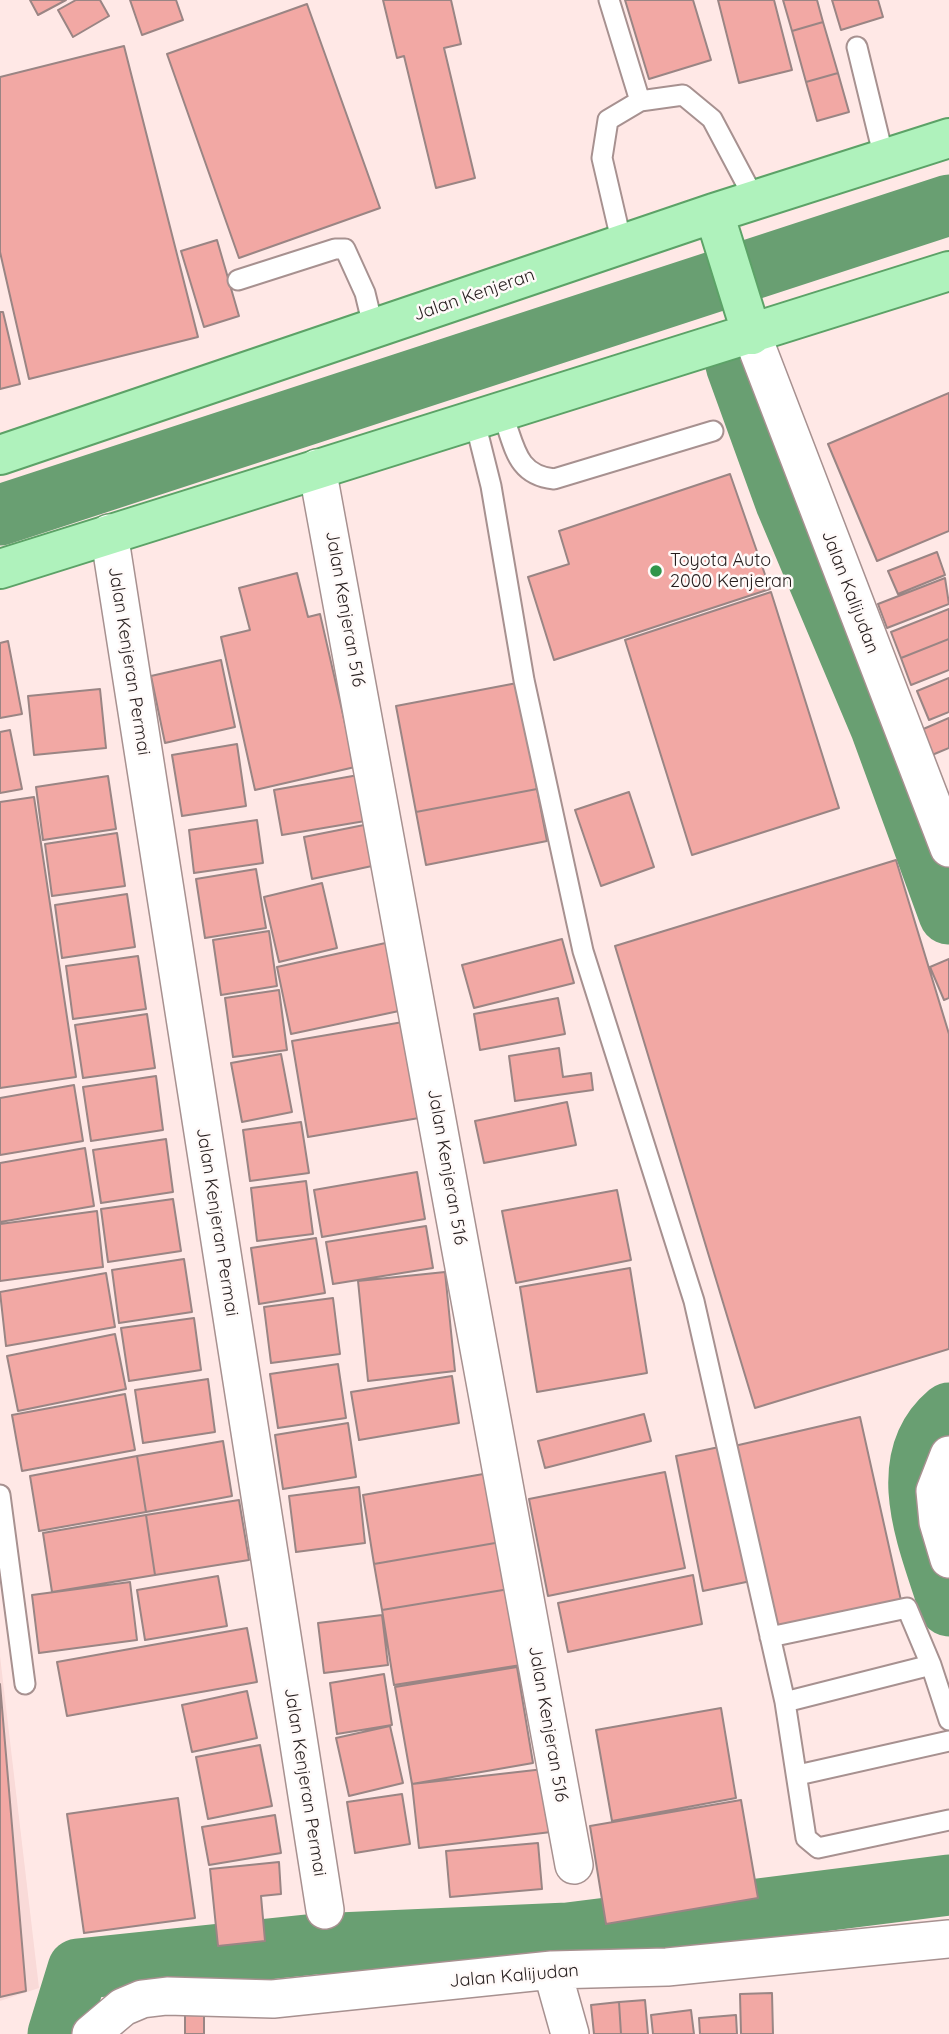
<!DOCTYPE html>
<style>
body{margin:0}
canvas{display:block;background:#ffe8e6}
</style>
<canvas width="949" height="2034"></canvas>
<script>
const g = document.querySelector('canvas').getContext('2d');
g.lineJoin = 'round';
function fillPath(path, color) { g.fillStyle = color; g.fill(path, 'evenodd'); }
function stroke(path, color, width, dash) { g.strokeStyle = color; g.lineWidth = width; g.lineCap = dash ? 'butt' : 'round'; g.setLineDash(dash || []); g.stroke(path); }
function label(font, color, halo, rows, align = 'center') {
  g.font = font + ' Quicksand,sans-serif'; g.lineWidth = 5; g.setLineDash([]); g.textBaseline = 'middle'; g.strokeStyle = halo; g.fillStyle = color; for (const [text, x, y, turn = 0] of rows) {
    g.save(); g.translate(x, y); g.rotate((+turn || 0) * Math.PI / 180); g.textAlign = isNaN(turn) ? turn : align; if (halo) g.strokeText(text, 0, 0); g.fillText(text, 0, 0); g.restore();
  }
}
const built = new Path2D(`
 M0,1656l39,332 -39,13z`);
const river = new Path2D(`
 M736,365l50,138 95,225 68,186
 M0,515l949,-310
 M949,1413c-58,49 -18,133 0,193
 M58,2034l20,-65 238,-25 252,-11 381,-48`);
const building = new Path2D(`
 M30,0h36l-28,15z
 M76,0h24l9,16 -36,21 -15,-27z
 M130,0h46l7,20 -41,15z
 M383,0h68l10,44 -17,4 31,130 -39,10 -32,-132 -7,2z
 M625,0h68l18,60 -62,19z
 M718,0h56l18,70 -53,13z
 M783,0h34l6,22 -31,9z
 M832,0h46l5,17 -42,13z
 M307,4l73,204 -141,50 -72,-204z
 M823,22l15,51 -32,9 -14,-51z
 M124,46l74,291 -169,42 -29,-127v-175z
 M838,73l11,39 -32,9 -11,-39z
 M217,240l22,76 -35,11 -23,-76z
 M0,312h3l17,72 -20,5z
 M949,393v138l-72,30 -49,-117z
 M730,474l40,115 -216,71 -26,-83 41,-13 -10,-33z
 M937,552l8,23 -47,19 -10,-23z
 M297,573l11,44 12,-3 35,153 -100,23 -34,-153 29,-7 -11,-42z
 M945,578l4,26 -62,24 -9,-24z
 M771,592l68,216 -147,47 -67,-215z
 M949,609v30l-48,19 -10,-26z
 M949,639v31l-38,15 -10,-27z
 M8,641l14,73 -22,4v-75z
 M221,660l14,67 -70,16 -14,-67z
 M949,678v34l-20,8 -12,-29z
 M517,683l20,106 -121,23 -20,-106z
 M100,689l6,59 -72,7 -6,-59z
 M949,718v30l-17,7 -11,-25z
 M10,730l12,59 -22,4v-61z
 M237,744l9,62 -64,10 -10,-61z
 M364,774l7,46 -89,15 -8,-45z
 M108,776l8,53 -73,11 -7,-53z
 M537,789l10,52 -121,24 -10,-53z
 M629,792l25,75 -53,19 -26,-76z
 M34,797l42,280 -76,11v-286z
 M257,820l6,43 -69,10 -5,-43z
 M364,825l8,41 -60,13 -8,-42z
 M117,833l8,53 -73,10 -7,-52z
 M896,860l53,174v315l-194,59 -140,-462z
 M256,869l10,59 -61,10 -9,-59z
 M322,883l15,65 -58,14 -15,-65z
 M127,894l8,53 -73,11 -7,-53z
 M269,931l8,55 -56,9 -8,-55z
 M562,939l12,44 -100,25 -12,-43z
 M399,940l14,68 -122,26 -14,-67z
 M138,956l8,53 -73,10 -7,-53z
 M949,959v39l-5,2 -14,-33z
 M279,990l8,60 -54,7 -8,-59z
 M558,998l7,36 -85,16 -6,-36z
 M147,1014l8,54 -72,10 -8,-53z
 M403,1022l16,96 -111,19 -16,-96z
 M559,1048l4,29 28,-4 2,17 -78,11 -6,-45z
 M281,1054l11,58 -50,10 -11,-59z
 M156,1076l7,54 -72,11 -8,-54z
 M74,1085l9,56 -83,14v-57z
 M567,1102l9,43 -92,18 -9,-42z
 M301,1122l8,51 -59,8 -7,-51z
 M166,1139l7,53 -72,11 -8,-53z
 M85,1148l9,58 -94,16v-59z
 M417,1172l8,47 -103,18 -8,-47z
 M306,1181l7,53 -56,7 -6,-53z
 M617,1190l14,70 -115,23 -14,-72z
 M173,1199l8,52 -73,11 -7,-53z
 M97,1211l6,56 -103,14v-57z
 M426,1226l7,42 -100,16 -7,-42z
 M316,1238l9,55 -66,11 -8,-56z
 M184,1259l8,53 -73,11 -7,-53z
 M630,1268l17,105 -110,19 -17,-105z
 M445,1272l10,99 -87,10 -10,-100z
 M106,1273l9,54 -109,19 -6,-54z
 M333,1298l7,56 -69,9 -7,-56z
 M194,1318l7,52 -72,11 -8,-53z
 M115,1334l11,55 -108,22 -11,-55z
 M338,1364l8,54 -68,10 -8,-54z
 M452,1376l7,47 -100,17 -8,-48z
 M208,1379l7,53 -72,11 -8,-53z
 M125,1394l10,56 -113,21 -10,-56z
 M644,1414l7,27 -106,27 -7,-27z
 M860,1417l42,188 -130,30 -42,-188z
 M348,1423l8,54 -73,12 -8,-54z
 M223,1441l9,55 -86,16 -9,-56z
 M724,1446l27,135 -48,10 -27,-135z
 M137,1456l9,56 -107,19 -9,-55z
 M665,1472l20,96 -137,28 -19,-97z
 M489,1473l12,69 -127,22 -11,-69z
 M359,1487l6,56 -69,9 -7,-56z
 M239,1500l10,60 -94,15 -9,-60z
 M146,1515l9,60 -103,17 -9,-59z
 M501,1542l8,47 -127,21 -8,-46z
 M693,1575l9,49 -134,28 -10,-49z
 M218,1576l9,50 -82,14 -8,-50z
 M130,1582l7,58 -98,13 -7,-58z
 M509,1589l12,76 -127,20 -12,-75z
 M382,1615l6,50 -64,8 -6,-50z
 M247,1628l10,54 -190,34 -10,-54z
 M517,1667l16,96 -121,21 -17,-97z
 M384,1674l8,51 -55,9 -7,-51z
 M0,1684l26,307 -26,6z
 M247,1691l10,47 -65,14 -10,-47z
 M721,1708l15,90 -124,23 -16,-91z
 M390,1726l13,57 -54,13 -13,-58z
 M260,1745l12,61 -64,13 -12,-62z
 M544,1769l7,63 -132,16 -7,-64z
 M402,1794l8,50 -55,9 -8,-51z
 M178,1798l17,120 -111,15 -17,-119z
 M741,1800l17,98 -152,26 -16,-98z
 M275,1815l6,38 -72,12 -7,-38z
 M538,1843l4,46 -92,8 -4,-46z
 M279,1862l2,32 -20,2 4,45 -47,5 -8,-77z
 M772,1993l1,41h-32l-1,-40z
 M645,2000l3,34h-27l-2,-32z
 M619,2002l2,32h-27l-3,-29z
 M691,2010l3,24h-41l-2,-19z
 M185,2015h19v19h-19z
 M736,2015l1,19h-37l-1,-16z`);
const service = new Path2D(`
 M609,0l31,101
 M857,47l27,111
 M622,244l-20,-86 6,-38 32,-19 43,-6 29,24 43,81
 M238,280l97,-31h10l20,44 9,37
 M502,413c13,32 13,62 52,66l159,-48
 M475,422l16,64 33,194 59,271 111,350 91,401 21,136 12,10 131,-28
 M0,1495l25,189
 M770,1637l137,-29 24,57 18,55
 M785,1702l146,-37
 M798,1775l151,-34`);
const minor = new Path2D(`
 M752,335l197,513
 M317,468l257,1397
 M109,533l216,1377
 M949,1455l-14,36 3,31 11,37
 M552,1970l18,64
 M91,2034l32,-27 19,-8 25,-3 106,3 279,-29 115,-3 282,-28`);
const primary = new Path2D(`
 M714,213l38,122
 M0,455l714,-242 235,-75
 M0,569l949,-298`);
const markers = [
 [656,571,7,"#30954a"]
];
const streetNames = [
 ["Jalan Kenjeran",474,295,-19],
 ["Jalan Kalijudan",850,592,69],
 ["Jalan Kenjeran 516",345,609,80],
 ["Jalan Kenjeran Permai",129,661,81],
 ["Jalan Kenjeran 516",447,1167,80],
 ["Jalan Kenjeran Permai",217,1222,81],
 ["Jalan Kenjeran 516",548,1724,80],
 ["Jalan Kenjeran Permai",305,1782,81],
 ["Jalan Kalijudan",514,1976,-5]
];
const poiNames = [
 ["Toyota Auto",670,561],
 ["2000 Kenjeran",670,582]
];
fillPath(built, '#f9dad8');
stroke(river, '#699f72', 61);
fillPath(building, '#f2a8a4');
stroke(building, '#9a8584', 2);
stroke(service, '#a79190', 23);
stroke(minor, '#a79190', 40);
stroke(primary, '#5ca267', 42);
stroke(service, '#fff', 19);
stroke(minor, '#fff', 37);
stroke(primary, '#aff2bc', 38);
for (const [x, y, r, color] of markers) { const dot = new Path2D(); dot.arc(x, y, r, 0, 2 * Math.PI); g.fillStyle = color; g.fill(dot); stroke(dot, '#fffaf9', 2.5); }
label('18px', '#251d1d', '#fffaf9', streetNames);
label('18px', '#251d1d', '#fffaf9', poiNames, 'left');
</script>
